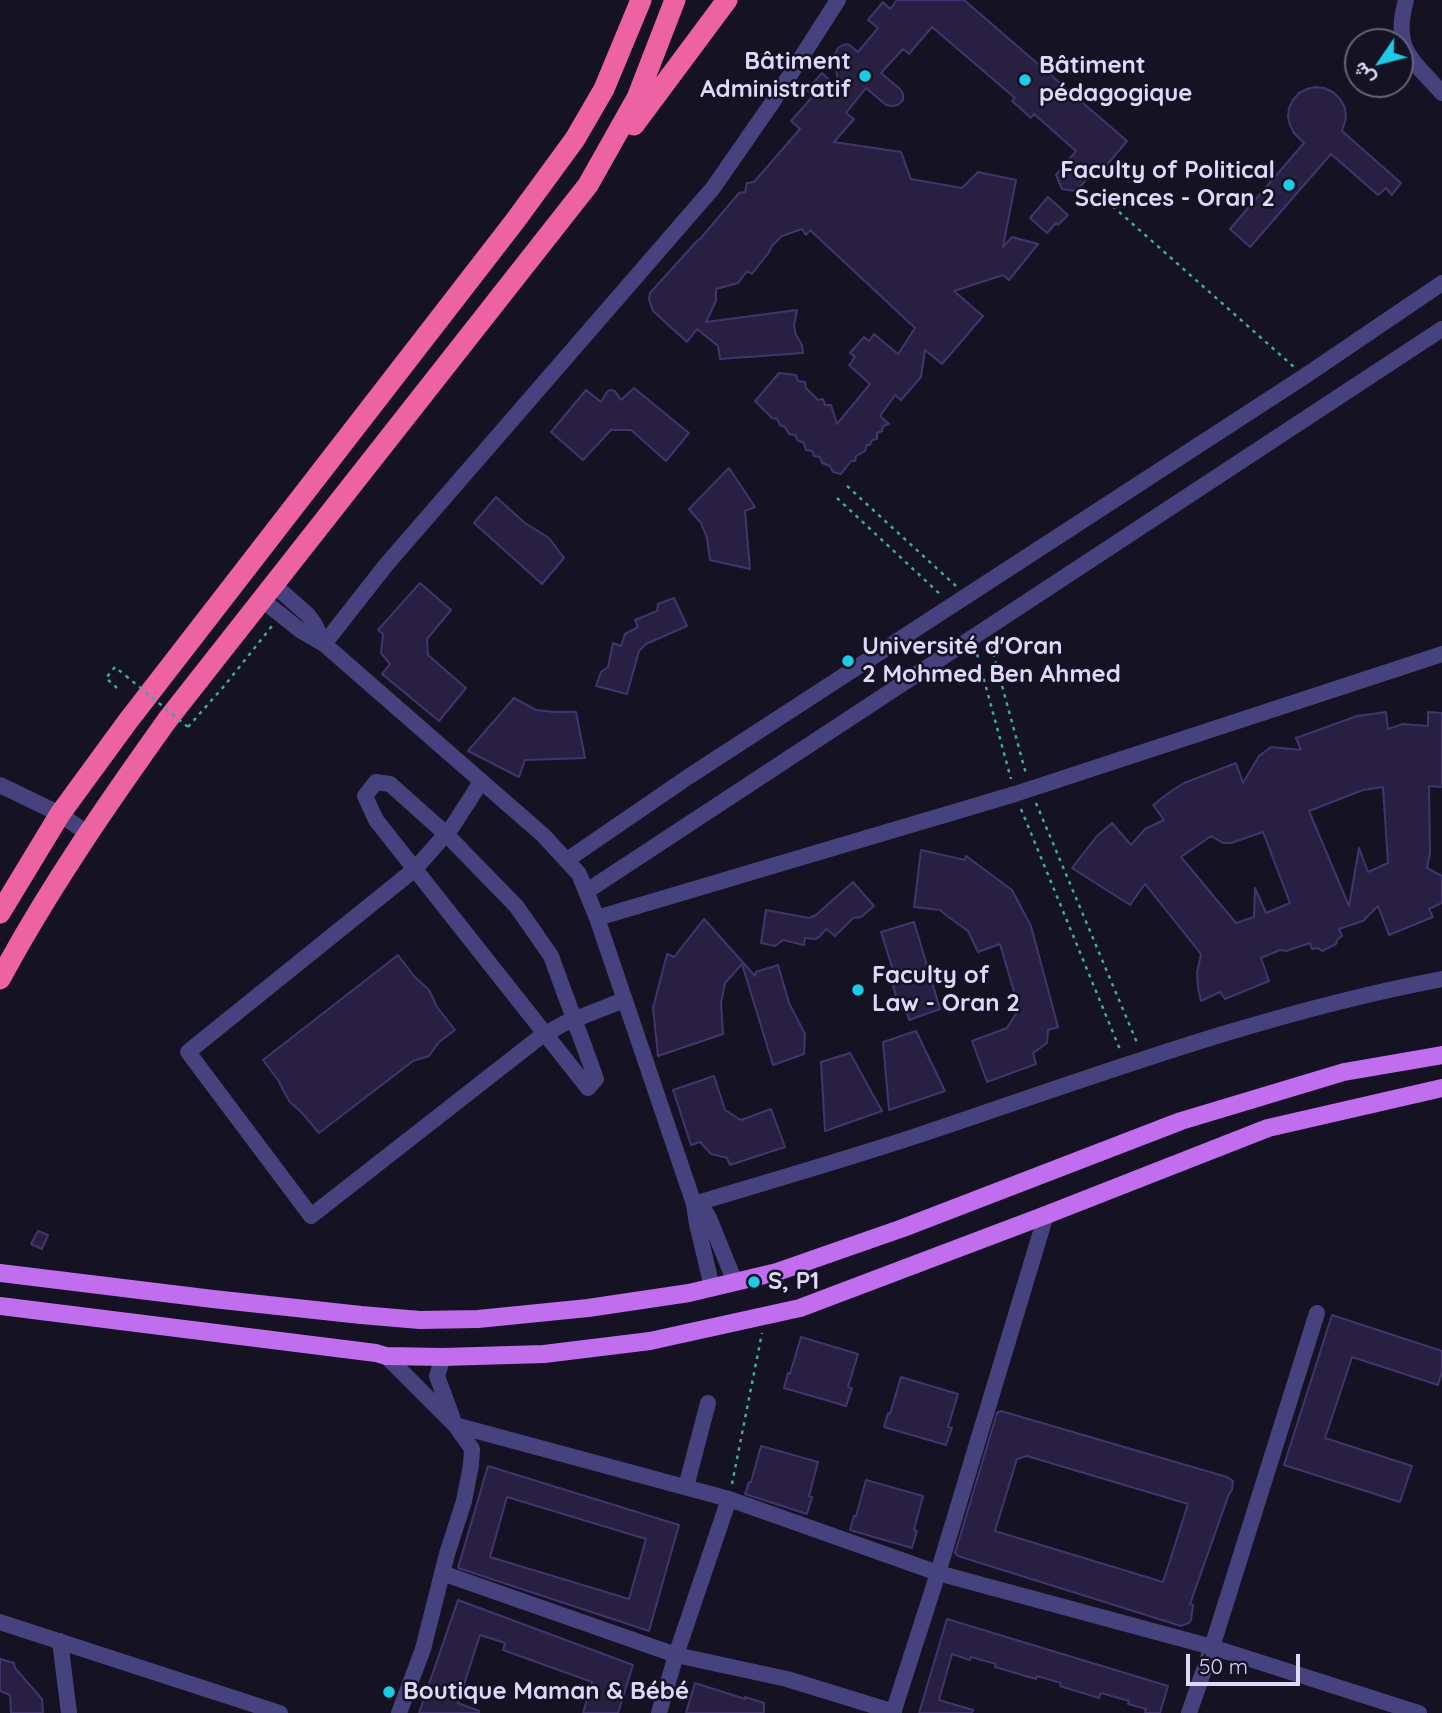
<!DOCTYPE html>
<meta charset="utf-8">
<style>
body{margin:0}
#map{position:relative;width:1442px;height:1713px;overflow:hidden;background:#151224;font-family:Quicksand,Vazirmatn,sans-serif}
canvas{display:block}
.north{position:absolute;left:1344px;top:28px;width:70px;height:70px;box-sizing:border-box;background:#151224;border:2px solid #65627a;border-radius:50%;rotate:235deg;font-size:19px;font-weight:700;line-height:28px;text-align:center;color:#ded9fb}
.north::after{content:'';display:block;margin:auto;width:24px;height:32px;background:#1ccce4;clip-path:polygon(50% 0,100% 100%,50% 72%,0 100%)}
.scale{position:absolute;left:1186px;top:1654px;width:114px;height:32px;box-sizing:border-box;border:4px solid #ded9fb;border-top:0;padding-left:9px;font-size:21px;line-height:24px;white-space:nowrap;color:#ded9fb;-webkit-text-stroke:5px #151224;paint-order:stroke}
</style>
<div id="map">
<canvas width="1442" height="1713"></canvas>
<div class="north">ش</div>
<div class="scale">50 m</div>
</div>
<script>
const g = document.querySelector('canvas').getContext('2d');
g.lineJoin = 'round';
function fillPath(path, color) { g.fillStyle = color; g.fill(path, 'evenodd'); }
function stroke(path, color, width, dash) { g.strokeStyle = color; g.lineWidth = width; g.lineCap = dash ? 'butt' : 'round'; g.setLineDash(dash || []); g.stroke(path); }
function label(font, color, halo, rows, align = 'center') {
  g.font = font + ' Quicksand,sans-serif'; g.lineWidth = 5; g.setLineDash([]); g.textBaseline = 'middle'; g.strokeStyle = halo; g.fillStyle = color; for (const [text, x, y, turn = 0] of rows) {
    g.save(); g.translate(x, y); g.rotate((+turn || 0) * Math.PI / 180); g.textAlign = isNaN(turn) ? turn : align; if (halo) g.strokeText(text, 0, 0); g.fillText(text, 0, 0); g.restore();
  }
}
const building = new Path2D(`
 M897,0h67l163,141 -26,31 -4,-4 -21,23 -14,-2 -6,-14 20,-24 -42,-37 -3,4 -19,-17 3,-3 -83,-71 -23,27 -6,-5 -22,24 19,16 3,5v6l-5,5 -6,1 -6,-1 -20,-17 -20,25 8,6 -20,23 67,10 10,27 51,9 16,-16 38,8 -13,67 9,-10 26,7 -29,36 -6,-5 -49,16 29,25 -41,48 -17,-14 -4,27 -20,23 -6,-5 -15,21 9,8 -6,2 -1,5 -5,2v6l-5,1 -2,5h-3l-2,6 -9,5 -1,5h-4l-10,13 -8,-2 -3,-6 -8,-3 -2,-6 -6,-1 -2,-5 -6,-1 -3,-8 -5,-1 -3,-6 -6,-1 -4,-7 -5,-2 -3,-6 -5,-1 -17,-17 24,-28 17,2 2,6 7,1 1,6 12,12 5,-1 2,6h6l6,19 33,-40 -21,-19 6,-8 -5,-4 14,-16 5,4 5,-7 24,20 17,-26 -105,-98 -4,5 -4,-6 -20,7 -10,10 -3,6 -17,22 -5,-3 -9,12 -22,6v12l-10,21 91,-12 -3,16 2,9 6,10 1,8 -83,6 -2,-13 -21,-17 -10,13 -34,-31 -4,-12 1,-6 47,-52 4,-3 38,-45 6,-1 2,-9 7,-1 46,-53 -9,-8 22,-25 -6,-6 15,-17 16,15 -3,-34 3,-6 5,-3 5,-1 10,8 20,-24 -10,-8 15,-18 7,7z
 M1315,87l9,1 9,4 7,7 5,9 1,10 -4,13 59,52 -9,12 -6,-7 -8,7 -47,-41 -81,93 -20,-18 74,-86 -10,-10 -4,-8 -2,-8 1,-9 4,-8 6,-7 8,-4z
 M1048,197l20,18 -10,10 -2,-2 -9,10 -17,-15z
 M634,388l55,45 -23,28 -35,-31h-20l-28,30 -32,-28 35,-42 15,12 6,-10 3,-2 5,1 6,9z
 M729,468l26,39 -10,4 5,58 -40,-9 -3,-22 -6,-15 -12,-14z
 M496,497l29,26 24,15 15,20 -22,26 -68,-61z
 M420,583l31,27 -24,29 1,16 38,33 -27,33 -57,-47 8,-10 -9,-11 2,-19 -5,-4z
 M674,598l13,28 -41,18 -7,7 -12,43 -31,-8 5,-14 7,-5 5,-24 8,3 4,-12 13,-7 -3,-7 22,-9 1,-7z
 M514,698l22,12 19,2h21l9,46 -60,2 -6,17 -51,-26z
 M1386,712l2,17 15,-5 25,2v-14l14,1v74l-13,-1 1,67 -3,15 15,8v27l-13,6 4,8 -44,18 -11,-29 -15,15 -24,8 3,7 -4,3 -2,5 -14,7 -4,-3 -6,1 -2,-6 -24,8 -6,-1 -19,8 8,23 -44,18 -5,-7 -19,9 -3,-13 -1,-15 4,-19 -56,-70 -15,21 -58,-37 25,-32 15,-13 19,22 14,-16 19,-9 -11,-15 17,-13 14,-9 52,-20 7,20 16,-27 12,-9 30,3 -5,-12 61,-22zM1383,787l5,76 -20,9 -9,-24 -10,58 -40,-95 54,-21zM1263,832l27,71 -24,10 -11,-25 -1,29 -18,6 -55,-66 30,-21 12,7h8z
 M921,850l44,10 1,-4 46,34 19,36 27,101 -10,3 -1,13 -14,10 3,11 -49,18 -15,-41 35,-13 12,-19 -19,-65 -22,8 -10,-21 -21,-15 -7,-6 -26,-3z
 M853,882l21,24 -13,11 -8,1 -18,18 -9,-7 -6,7 -4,3 -11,-1 -1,7 -21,-5 -8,6 -14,-3 5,-33 43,8 7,-3z
 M704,919l51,57 1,-4 22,-7 11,38 16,31 -1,20 -31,11 -31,-101 -17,19 -4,20 2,31 -65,22 -5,-48 14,-54 7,3z
 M914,922l26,87 -31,11 -1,-5 -7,-7 -4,-9 -4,-13v-16l-12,-38z
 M398,955l16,21 15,14 8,17 18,23 -16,12 -10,14 -16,5 -94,72 -16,-19 -14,-13 -11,-21 -15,-20z
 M916,1031l29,60 -56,19 -6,-68z
 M850,1053l32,58 -57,20 -4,-69z
 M714,1076l11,34 16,10 30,-11 14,38 -55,18 -3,-7 -16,-4 -11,-12 -9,3 -18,-55z
 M38,1231l10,4 -6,14 -11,-5z
 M1332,1315l110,36v21l-4,13 -86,-28 -27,81 87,28 -12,36 -116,-37z
 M801,1337l57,17 -10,33 4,1 -6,18 -62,-18 4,-15 2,1z
 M901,1377l57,17 -10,33 4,1 -6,17 -62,-18 4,-14 2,1z
 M1001,1411l226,66 6,4 -1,9 -3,4 -39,110 3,1 -2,15 -2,3 -8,3 -223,-70 -3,-3 42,-140zM1027,1456l161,48 -25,78 -168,-51 22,-72z
 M761,1446l57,16 -9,34 3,1 -5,17 -62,-20 4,-12h2z
 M488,1466l191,59 -30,106 -191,-63zM507,1497l139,42 -17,60 -139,-42z
 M866,1480l57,16 -9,34 3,1 -5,17 -62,-18 4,-14h2z
 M458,1600l175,65 -15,48h-35l9,-31 -89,-32 2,-7 -25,-8 -22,68 21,8v2h-60z
 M947,1619l221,67 -8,27h-15l1,-4 -18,-5 1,-3 -28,-8 -2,5 -39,-12 1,-3 -24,-7 -1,3 -41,-12 1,-3 -25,-7 -1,3 -18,-6 -13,46 34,10 -1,3h-53z
 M0,1659l14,4 1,5 27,31 1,14h-32l-1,-18 -10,-4z
 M695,1683l50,16v-2l19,6v10h-78z`);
const path = new Path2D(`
 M1100,195l194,172
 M847,486l109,100
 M837,498l105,98
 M991,645l35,129
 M977,654l34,125
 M117,688l-11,-10 9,-11 11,9
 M188,727l37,-42 47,-59
 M1036,803l102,242
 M1021,809l100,243
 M732,1484l30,-151`);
const minor = new Path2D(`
 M1406,0c-14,50 6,59 36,93
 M273,584l35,31 6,8 10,21
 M261,599l39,31 24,14 219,191 36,39 18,44 97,286 3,20 15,63
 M324,644l62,-79 327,-377 59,-85 66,-103
 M376,782l14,2 56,50 71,73 34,49 45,123 -8,9 -212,-268 -11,-24z
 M481,782l-29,45 -37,42 -227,183 123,164 229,-179 23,-13 61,-24
 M0,785l60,29 28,20
 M567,860l121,-83 617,-401 137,-93
 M587,891l855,-562
 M597,918l418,-124 427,-140
 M694,1204c73,-22 146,-43 219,-67 174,-58 348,-124 529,-158
 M694,1204l12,9 3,5 26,64
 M386,1356l69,69 -18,-49 6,-19
 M455,1425l274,74 209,74 274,74 207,66
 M686,1487l22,-84
 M442,1573l234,82 111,24 107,33
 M0,1622l280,91
 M60,1641l9,72
 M399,1713l24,-64 24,-95 17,-53 7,-36 1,-16 -17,-24
 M659,1713l17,-58 53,-156
 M893,1713l45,-140 108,-358
 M1189,1713l23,-66 105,-334`);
const major = new Path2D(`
 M0,1273l213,26 148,16 59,5 58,-1 110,-11 101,-15 88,-21 126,-44 278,-107 163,-49 98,-17
 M0,1306l376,47 10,3 57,1 101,-3 106,-13 150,-33 246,-93 222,-87 174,-40`);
const highway = new Path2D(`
 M634,125l93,-125
 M0,913l60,-99 68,-93 387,-500 60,-82 29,-50 37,-89
 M0,979c49,-91 108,-176 168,-260l420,-534 49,-87 38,-98`);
const pathBridge = new Path2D(`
 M126,676l62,51`);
const markers = [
 [865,76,7,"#1ccce4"],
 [1025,80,7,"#1ccce4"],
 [1289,185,7,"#1ccce4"],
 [848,661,7,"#1ccce4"],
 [858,990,7,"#1ccce4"],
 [754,1282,7,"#1ccce4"],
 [389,1692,7,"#1ccce4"]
];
const poiNames = [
 ["Bâtiment",851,62,"right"],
 ["Administratif",851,90,"right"],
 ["Bâtiment",1039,66],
 ["pédagogique",1039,94],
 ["Faculty of Political",1275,171,"right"],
 ["Sciences - Oran 2",1275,199,"right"],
 ["Université d'Oran",862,647],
 ["2 Mohmed Ben Ahmed",862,675],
 ["Faculty of",872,976],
 ["Law - Oran 2",872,1004],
 ["S, P1",768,1282],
 ["Boutique Maman & Bébé",403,1692]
];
fillPath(building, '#282043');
stroke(building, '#41356c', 2);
stroke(path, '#3eaaa6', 2.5, [3.5, 5]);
stroke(minor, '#46427e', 16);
stroke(major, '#c06dee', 18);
stroke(highway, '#ed62a2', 21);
stroke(pathBridge, '#3eaaa6', 2.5, [3.5, 5]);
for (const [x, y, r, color] of markers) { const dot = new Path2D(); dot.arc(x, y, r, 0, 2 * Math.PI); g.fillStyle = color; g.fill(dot); stroke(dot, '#151224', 2.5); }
label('bold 24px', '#ded9fb', '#151224', poiNames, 'left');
</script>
